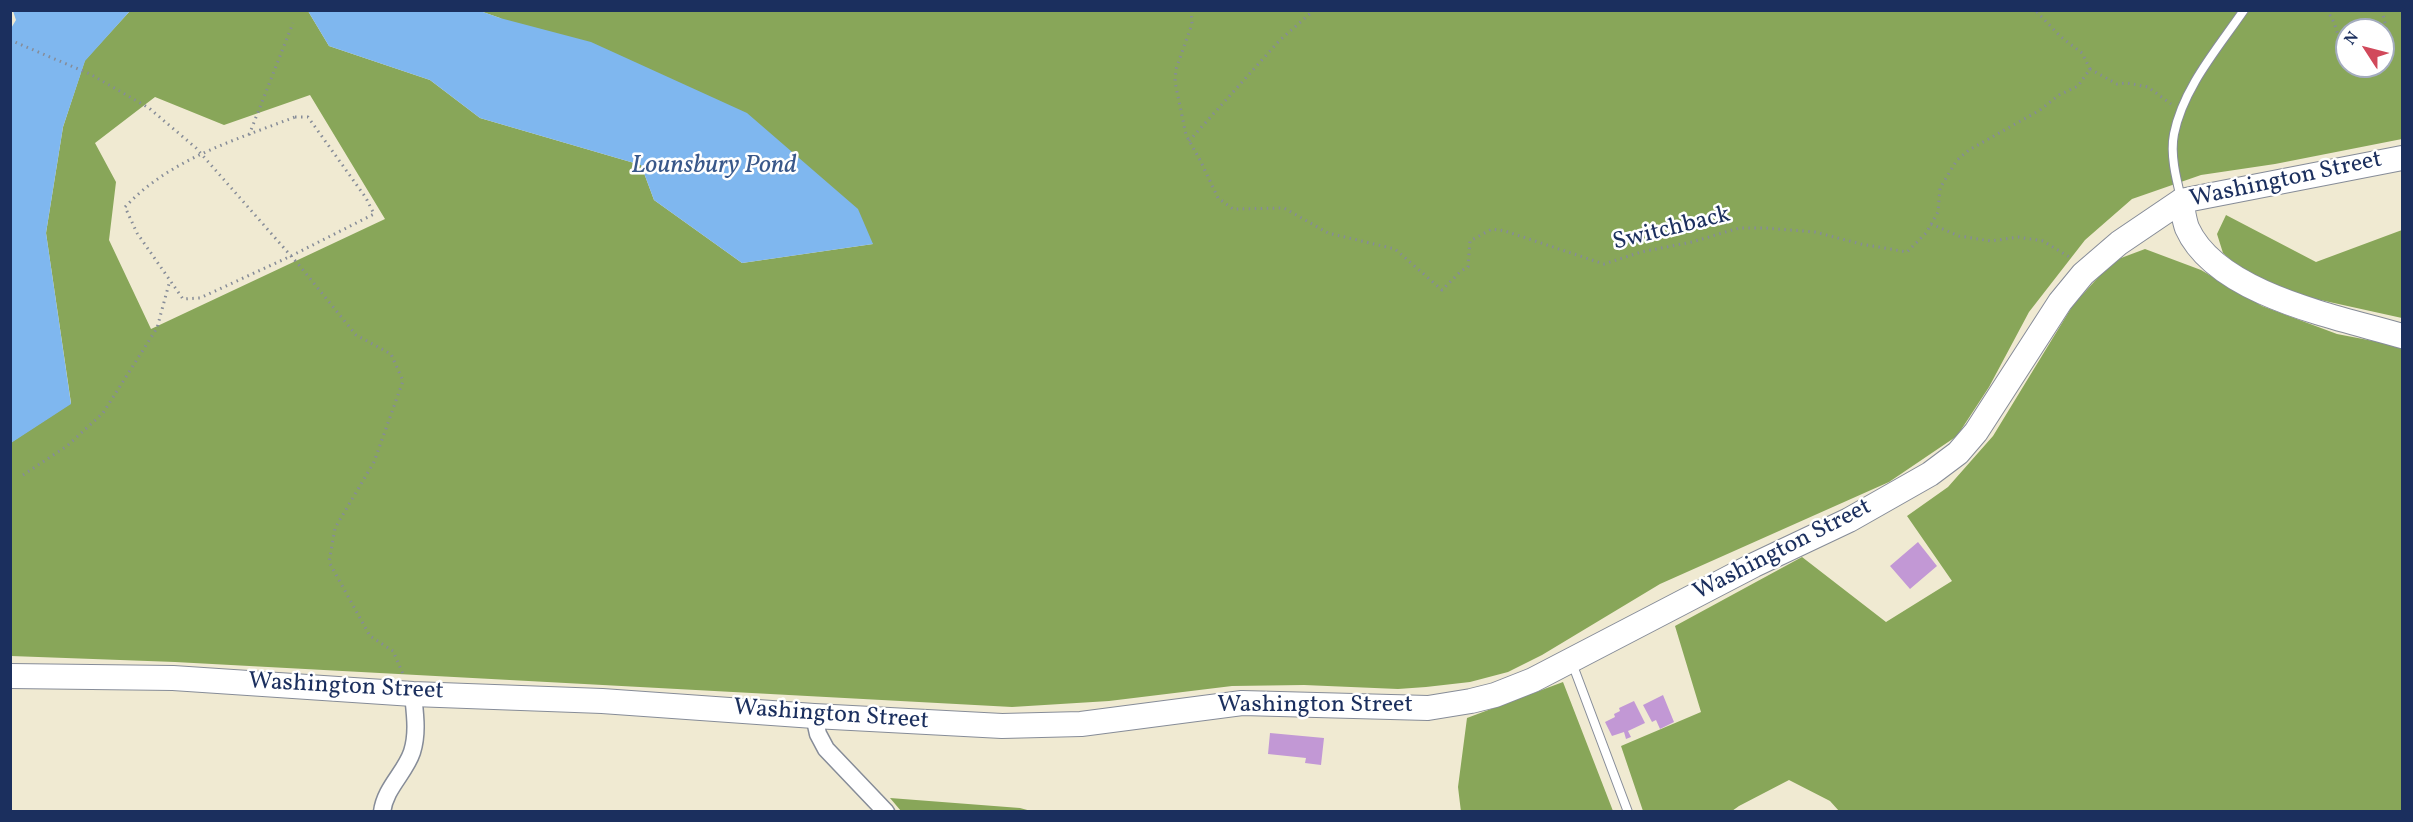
<!DOCTYPE html>
<style>
body{margin:0}
#map{position:relative;width:2413px;height:822px;overflow:hidden;background:#f0ead2;font-family:Vollkorn,serif}
canvas{display:block}
.frame{position:absolute;inset:0;border:12px solid #1b2f5e;pointer-events:none}
.north{position:absolute;left:2335px;top:18px;width:60px;height:60px;box-sizing:border-box;background:#fff;border:2px solid #a4acbf;border-radius:50%;rotate:306deg;font-size:16px;font-weight:700;line-height:24px;text-align:center;color:#1b2f5e}
.north::after{content:'';display:block;margin:auto;width:21px;height:27px;background:#d1495b;clip-path:polygon(50% 0,100% 100%,50% 72%,0 100%)}
</style>
<div id="map">
<canvas width="2413" height="822"></canvas>
<div class="frame"></div>
<div class="north">N</div>
</div>
<script>
const g = document.querySelector('canvas').getContext('2d');
g.lineJoin = 'round';
function fillPath(path, color) { g.fillStyle = color; g.fill(path, 'evenodd'); }
function stroke(path, color, width, dash) { g.strokeStyle = color; g.lineWidth = width; g.lineCap = dash ? 'butt' : 'round'; g.setLineDash(dash || []); g.stroke(path); }
function label(font, color, halo, rows, align = 'center') {
  g.font = font + ' Vollkorn,serif'; g.lineWidth = 5; g.setLineDash([]); g.textBaseline = 'middle'; g.strokeStyle = halo; g.fillStyle = color; for (const [text, x, y, turn = 0] of rows) {
    g.save(); g.translate(x, y); g.rotate((+turn || 0) * Math.PI / 180); g.textAlign = isNaN(turn) ? turn : align; if (halo) g.strokeText(text, 0, 0); g.fillText(text, 0, 0); g.restore();
  }
}
const forest = new Path2D(`
 M308,11l21,35 101,34 50,38 161,47 13,35 88,63 131,-19 -373,-226 -20,-7h1922v128l-127,25 -74,11 -69,24 -47,41 -56,72 -40,75 -32,49 -68,46 -229,102 -118,71 -34,17 -38,10 -44,5 -28,2 -94,-4 -72,1 -123,15 -97,6 -837,-45 -164,-6 -1,-213 61,-40 -25,-170 17,-106 22,-67 44,-48zM2347,30h36v36h-36zM310,95l75,124 -234,110 -42,-89 7,-58 -21,-39 60,-46 69,28z
 M2226,215l90,47 86,-32v88l-127,-28 -35,-22 -17,-15 -6,-19z
 M2145,249l56,21 61,36 75,28 57,11 8,4v462h-563l-9,-10 -41,-21 -50,26 -7,5h-89l-22,-65 80,-34 -26,-86 127,-69 84,65 66,-41 -45,-65 41,-29 45,-51 80,-131 40,-44z
 M1563,682l50,129 -152,1 -3,-25 9,-69z
 M890,798l130,10 11,3h-130z`);
const water = new Path2D(`
 M13,11h467l20,7 91,24 156,71 111,96 15,35 -131,19 -88,-63 -13,-35 -161,-47 -50,-38 -101,-34 -21,-35 -179,1 -44,49 -22,66 -17,106 25,171 -60,39 -1,-413 6,-10z`);
const building = new Path2D(`
 M1918,542l19,24 -27,23 -20,-23z
 M1663,695l11,27 -14,7 -4,-9 -4,2 -9,-17z
 M1634,701l11,22 -17,8 3,6 -5,2 -2,-7 -12,4 -7,-14 10,-5 -1,-3 6,-3 -1,-3z
 M1270,733l54,5 -3,27 -16,-2 1,-5 -38,-4z`);
const path = new Path2D(`
 M1191,10l1,14 -16,45 -1,13 11,53 14,25 18,38 15,11 51,-1 44,25 67,16 47,41 19,-19 7,-4 2,-26 22,-12 13,2 99,33 37,-12 51,-10 47,-14h26l50,4 46,12 46,8 19,-19 12,-21 2,-24 17,-28 12,-10 71,-40 19,-15 19,-9 12,-17 -8,-16 -21,-16 -26,-27
 M2326,10c13,14 11,35 21,44
 M2382,10l9,39 -1,10 -7,5
 M10,40l80,34 59,34 47,40 103,117 57,70 35,19 12,27 -29,81 -39,66 -6,34 41,74 23,15 10,23
 M2376,66h5
 M2090,69l27,15 10,-1 21,4 23,17
 M295,117h13l58,81 8,16 -83,42 -91,42 -17,1 -46,-66 -12,-26c45,-48 110,-67 170,-90z
 M249,135l44,-112
 M1189,141l90,-100 35,-31
 M1931,224l28,12 32,5 27,-4 25,4 28,17
 M23,475l44,-29 36,-33 54,-85 13,-48`);
const lane = new Path2D(`
 M2181,198c-5,-20 -11,-44 -7,-64 9,-46 44,-86 70,-124
 M1572,663l56,149`);
const street = new Path2D(`
 M814,716l4,18 8,15 60,63
 M382,812c3,-24 23,-39 30,-60 6,-19 3,-38 1,-58`);
const secondary = new Path2D(`
 M2181,201c2,9 3,19 6,27 30,67 151,89 215,108
 M10,676l163,2 240,16 189,7 212,15 188,10 79,-2 161,-21 186,5 43,-7 24,-6 38,-15 221,-115 95,-45 81,-46 28,-21 18,-21 84,-130 23,-28 36,-31 62,-42 221,-43`);
const streetNames = [
 ["Washington Street",2286,181,-12],
 ["Switchback",1672,230,-14],
 ["Washington Street",1783,551,-27],
 ["Washington Street",346,688,3],
 ["Washington Street",1315,707],
 ["Washington Street",831,716,4]
];
const waterNames = [
 ["Lounsbury Pond",714,167]
];
fillPath(forest, '#88a659');
fillPath(water, '#7fb7ef');
fillPath(building, '#c298d5');
stroke(lane, '#868c98', 10);
stroke(street, '#868c98', 19);
stroke(secondary, '#868c98', 26);
stroke(path, '#868c98', 3, [1.5, 4.5]);
stroke(lane, '#fff', 8);
stroke(street, '#fff', 16);
stroke(secondary, '#fff', 24);
label('24px', '#1b2f5e', '#fff', streetNames);
label('italic 26px', '#39588a', '#fff', waterNames);
</script>
